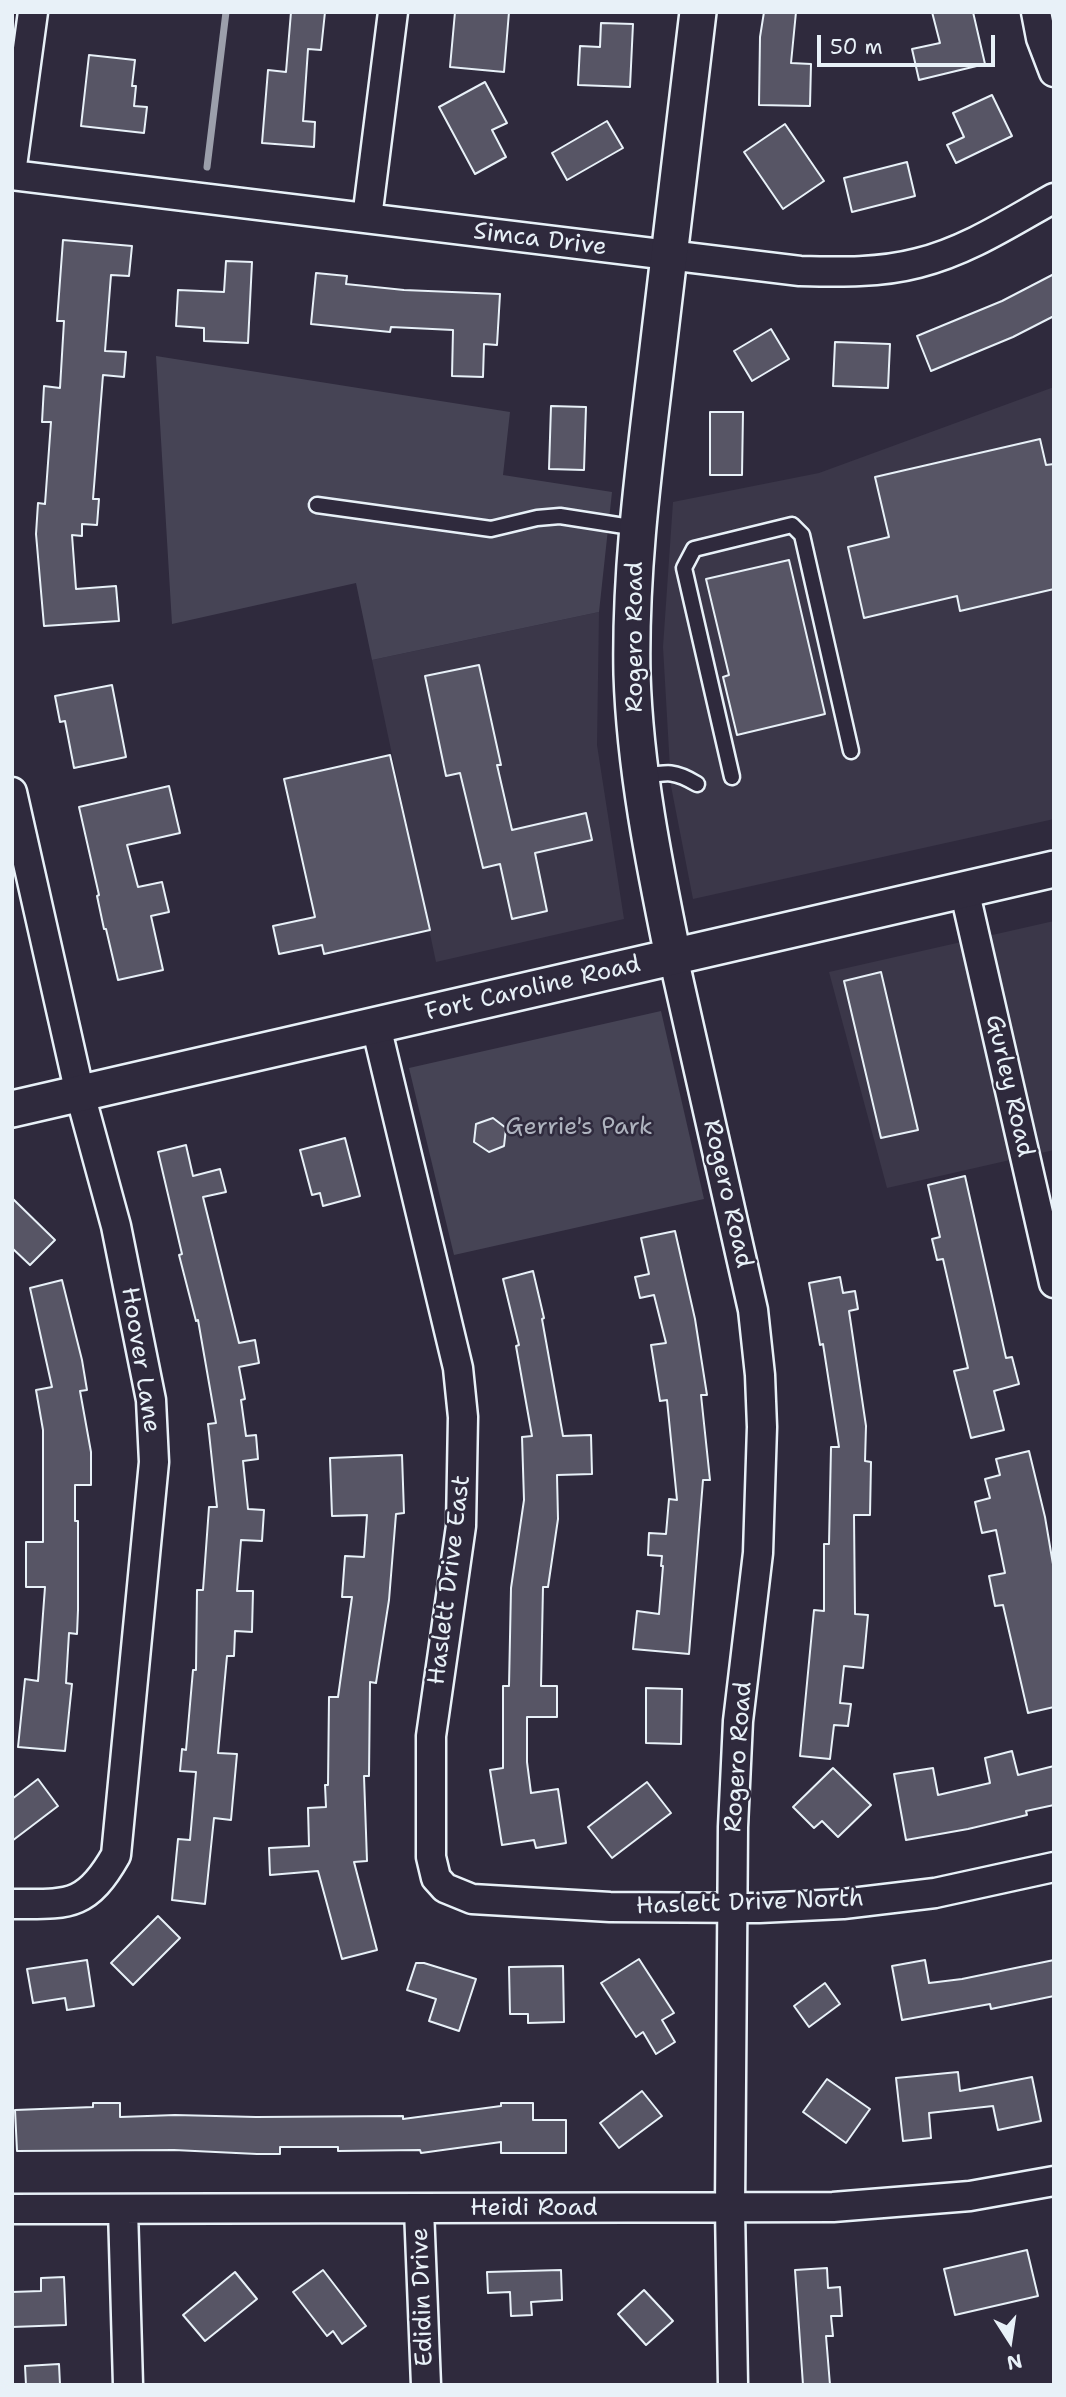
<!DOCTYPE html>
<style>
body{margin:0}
#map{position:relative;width:1066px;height:2397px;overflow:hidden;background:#2f2a3d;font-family:"Shantell Sans",sans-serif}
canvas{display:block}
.frame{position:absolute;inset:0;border:14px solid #e8f1f8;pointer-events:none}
.north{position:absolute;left:975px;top:2306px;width:70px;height:70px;-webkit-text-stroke:5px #2f2a3d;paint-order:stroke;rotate:168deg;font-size:19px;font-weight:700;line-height:28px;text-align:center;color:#e8f1f8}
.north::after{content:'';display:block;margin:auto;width:24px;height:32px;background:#e8f1f8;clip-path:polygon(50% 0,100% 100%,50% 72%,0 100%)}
.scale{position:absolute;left:817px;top:35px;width:178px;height:32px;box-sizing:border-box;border:4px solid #e8f1f8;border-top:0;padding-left:9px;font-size:21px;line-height:24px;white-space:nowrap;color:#e8f1f8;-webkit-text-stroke:5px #2f2a3d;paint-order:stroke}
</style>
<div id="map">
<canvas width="1066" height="2397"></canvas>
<div class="frame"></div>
<div class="north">N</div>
<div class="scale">50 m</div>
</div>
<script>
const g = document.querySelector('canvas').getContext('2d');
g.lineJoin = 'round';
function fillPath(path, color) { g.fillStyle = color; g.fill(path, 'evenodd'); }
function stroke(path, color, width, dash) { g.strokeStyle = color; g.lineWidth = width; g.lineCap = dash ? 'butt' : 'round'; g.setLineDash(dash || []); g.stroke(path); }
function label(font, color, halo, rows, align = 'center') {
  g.font = font + ' "Shantell Sans",sans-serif'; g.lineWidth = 5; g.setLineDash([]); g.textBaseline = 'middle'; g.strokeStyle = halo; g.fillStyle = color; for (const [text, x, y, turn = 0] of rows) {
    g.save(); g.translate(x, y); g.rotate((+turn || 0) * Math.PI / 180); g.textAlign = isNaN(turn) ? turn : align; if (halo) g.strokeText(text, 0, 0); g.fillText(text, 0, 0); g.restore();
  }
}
const built = new Path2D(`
 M1054,387v432l-361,80 -22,-113 -8,-139 10,-145 146,-29z
 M599,612l-2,133 27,174 -188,43 -64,-302z
 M1054,921v229l-167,38 -58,-216z`);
const green = new Path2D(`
 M156,356l354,56 -7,63 109,17 -13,120 -227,48 -16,-77 -184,41z
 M661,1011l43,188 -250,56 -45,-187z`);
const stream = new Path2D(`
 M207,167l19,-155`);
const building = new Path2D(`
 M291,12h34l-4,38 -13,-1 -5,72 12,1 -1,25 -52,-4 6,-73 18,2z
 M455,12h54l-5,60 -54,-5z
 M764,12h32l-5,51 20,1 -1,42 -51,-1 1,-68z
 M932,12h41l12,52 -66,16 -7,-31 28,-6z
 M601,23l32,1 -3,63 -52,-2 2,-39 20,1z
 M89,55l46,5 -3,26h4l-2,20 13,1 -3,26 -63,-7z
 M485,82l22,41 -15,7 14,27 -31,17 -36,-67z
 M992,95l20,41 -56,27 -9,-18 17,-8 -11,-24z
 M607,121l16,27 -56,32 -15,-27z
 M785,124l39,57 -41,28 -39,-57z
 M907,162l8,34 -63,16 -8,-34z
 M63,240l69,6 -3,30 -18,-1 -6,76 21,1 -2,25 -21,-2 -10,124h6l-2,26 -15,-1v12l-10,-1 4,54 40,-3 3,35 -75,5 -8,-92 2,-31 7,1 6,-82h-9l2,-36 16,2 4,-67h-7z
 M226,261l26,1 -4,81 -44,-2v-13l-28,-2 2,-36 46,2z
 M316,273l31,3 -1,8 58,6 96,4 -3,51 -13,-1 -1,33 -31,-1 1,-46 -62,-3 -1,5 -79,-8z
 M1054,274v42l-41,21 -82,34 -14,-35 85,-35z
 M771,329l18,30 -37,22 -18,-30z
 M835,342l55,2 -2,44 -55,-2z
 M551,406l35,1 -2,63 -35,-1z
 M710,412h33l-1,63h-32z
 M1040,439l6,26 8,-1v125l-94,22 -3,-15 -93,22 -16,-71 41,-10 -14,-60z
 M789,560l36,154 -88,21 -14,-58 6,-2 -23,-96z
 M479,665l22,100h-4l15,65 74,-17 6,27 -57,13 12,58 -35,8 -12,-55 -17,4 -23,-95 -14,3 -21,-100z
 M112,685l14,72 -52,11 -9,-47 -5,1 -5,-26z
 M390,755l40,175 -106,24 -2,-9 -43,9 -6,-28 42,-9 -31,-138z
 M169,786l11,47 -53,12 11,42 24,-5 7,30 -18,4 12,54 -45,10 -12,-51h-2l-7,-33 2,-1 -20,-88z
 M881,972l37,158 -37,8 -37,-157z
 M493,1118l13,10 -2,18 -15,6 -15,-10 2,-18z
 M345,1138l15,58 -37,10 -3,-13 -8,2 -12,-45z
 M186,1145l7,31 27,-7 6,23 -23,5 36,146 16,-3 4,23 -20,4 6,32 -4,1 5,36 10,-1 2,24 -15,2 5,48 16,1 -2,31 -21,-1 -4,51h16l-1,41 -17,-1 -1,25h-7l-9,97 19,1 -6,66 -17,-2 -9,86 -33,-4 6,-61 12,1 6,-68 -16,-1 2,-22 4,1 7,-80h3l1,-80h6l6,-83h8l-9,-83 8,-1 -18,-103 -2,1 -17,-66 3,-1 -24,-102z
 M965,1176l41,182 6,-1 7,27 -25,7 10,39 -33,8 -17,-67 14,-3 -25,-109 -6,1 -5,-21 8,-2 -12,-52z
 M12,1198l43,42 -25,25 -18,-17z
 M675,1231l20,88 12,76h-6l9,85h-7l-14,174 -56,-5 4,-38 22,3 4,-48h-2l1,-10 -14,-1 1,-22 17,1 3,-35 8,1 -10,-100 -7,1 -9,-56 15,-2 -12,-48 -14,3 -5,-21 14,-3 -8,-36z
 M533,1271l11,47 -2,1 21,117 28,-1 1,39 -35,1 1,44 -10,68h-5l-2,99h16v31h-30v45l4,31 27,-4 8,54 -30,5 -2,-8 -32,5 -12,-75 13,-2v-82h6l2,-98 13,-88 -2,-63 10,-1 -16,-90 3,-1 -16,-66z
 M840,1277l3,16 12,-2 3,18 -9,2 17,115 -1,35 6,1 -1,53h-16l1,99 13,1 -5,53 -19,-2 -4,37 11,1 -3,22 -14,-1 -4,34 -30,-3 14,-146 10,1v-67h5l2,-97h8l-16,-103 -3,1 -11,-62z
 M62,1280l20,80 5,30 -7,1 11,61v33h-16v36h3v89l-1,24 -8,-1 -3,50 6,1 -7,67 -47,-4 7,-68 13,2 7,-94h-19v-45h17v-112l-7,-40 16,-3 -22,-99z
 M1029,1451l16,66 9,53v137l-26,6 -25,-108 -8,1 -6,-30 16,-3 -9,-43 -14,3 -7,-31 15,-4 -5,-19 15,-4 -4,-16z
 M402,1455l2,58 -8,1 -7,86 -13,83 -6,-1 -1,94h-5l3,85 -13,1 23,88 -35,9 -24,-88 -48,4 -1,-27 40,-2 -1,-38 18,-1 -1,-22h3l1,-88h9l14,-100h-10l3,-41 19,1 3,-42 -35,1 -2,-58z
 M646,1688l36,1 -1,55 -35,-1z
 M1012,1751l6,24 36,-9v39l-28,6 1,4 -59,14 -62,11 -12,-66 39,-6 5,27 52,-12 -5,-25z
 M833,1768l38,37 -33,32 -16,-16 -8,7 -21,-21z
 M38,1779l20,27 -46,35v-42z
 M647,1782l24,31 -59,45 -24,-31z
 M158,1916l22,22 -47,47 -22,-22z
 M639,1959l35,54 -12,7 13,22 -19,12 -13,-22 -7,5 -35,-54z
 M87,1960l7,46 -27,4 -2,-12 -32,5 -6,-34z
 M925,1960l4,23 33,-4 92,-19v36l-63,13 -1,-5 -88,16 -10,-54z
 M416,1963h8l52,16 -17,52 -30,-10 7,-22 -29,-9z
 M563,1966l1,56 -36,1v-9h-18l-1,-47z
 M825,1983l15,21 -31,23 -15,-21z
 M958,2072l2,19 72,-14 9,44 -43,9 -5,-24 -64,7 2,25 -28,3 -7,-63z
 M827,2079l43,30 -24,34 -43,-31z
 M642,2091l20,25 -43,32 -19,-25z
 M93,2103h27v14l55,-2 81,2 147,-1v3l98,-13v-3h32v17h33v33h-65v-11l-80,11 -1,-3 -82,1v-4h-58v7h-23l-83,-4 -157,1 -2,-41 78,-3z
 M1027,2250l11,46 -83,19 -11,-46z
 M827,2268l1,20 12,-1 2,29h-11l2,20h-7l4,49h-27l-8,-115z
 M323,2270l43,56 -24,18 -9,-13 -6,5 -34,-44z
 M561,2270l1,30 -31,2 1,13 -21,1 -1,-24 -22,1 -1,-21z
 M235,2272l22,27 -52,42 -22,-26z
 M64,2277l2,48 -54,2v-35l29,-1v-13z
 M644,2290l29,31 -27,24 -28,-31z
 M59,2364l1,21h-34l-1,-19z`);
const service = new Path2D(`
 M317,505l174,24 46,-11 23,-2 77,12
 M641,777c26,-5 33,-7 56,7
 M732,777l-48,-209 10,-19 98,-24 10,10 49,216`);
const minor = new Path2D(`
 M1036,12l5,26 13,34
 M12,166l21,-154
 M12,175l788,96c40,1 80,2 118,-8 49,-12 93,-41 136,-65
 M367,218l26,-206
 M12,792l68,302 36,132 35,174 3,62 -38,393c-30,53 -48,49 -104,49
 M964,889l90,394
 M673,956l80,354 7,65 2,52 -4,126 -20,168 -5,106 -3,381 3,177
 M376,1026l82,342 5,49 -2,109 -30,210v121l5,21 9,10 27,11 138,8 149,1 84,-4 92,-11 119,-26
 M12,2209l821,-2 137,-11 84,-15
 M123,2209l5,176
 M419,2209l7,176`);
const tertiary = new Path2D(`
 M673,956c-19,-93 -38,-187 -41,-282 -2,-100 11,-200 23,-300 14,-120 28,-241 43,-362
 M12,1109l1042,-240`);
const streetNames = [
 ["Simca Drive",540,240,7],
 ["Rogero Road",636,637,-90],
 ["Fort Caroline Road",533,989,-13],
 ["Gurley Road",1009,1086,77],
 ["Rogero Road",727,1194,77],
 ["Hoover Lane",140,1360,81],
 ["Haslett Drive East",450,1580,-83],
 ["Rogero Road",739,1757,-86],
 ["Haslett Drive North",750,1903,-2],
 ["Heidi Road",534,2209],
 ["Edidin Drive",423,2297,-92]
];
const parkNames = [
 ["Gerrie's Park",579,1128]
];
fillPath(built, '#3b3749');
fillPath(green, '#464455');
stroke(stream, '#9c9fab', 7);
fillPath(building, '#575565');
stroke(building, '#e8f1f8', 2);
stroke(service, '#e8f1f8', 19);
stroke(minor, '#e8f1f8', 33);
stroke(tertiary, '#e8f1f8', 40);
stroke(service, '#2f2a3d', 14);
stroke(minor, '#2f2a3d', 28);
stroke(tertiary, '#2f2a3d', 35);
label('24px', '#e8f1f8', '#2f2a3d', streetNames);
label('24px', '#afb4bf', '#2f2a3d', parkNames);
</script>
